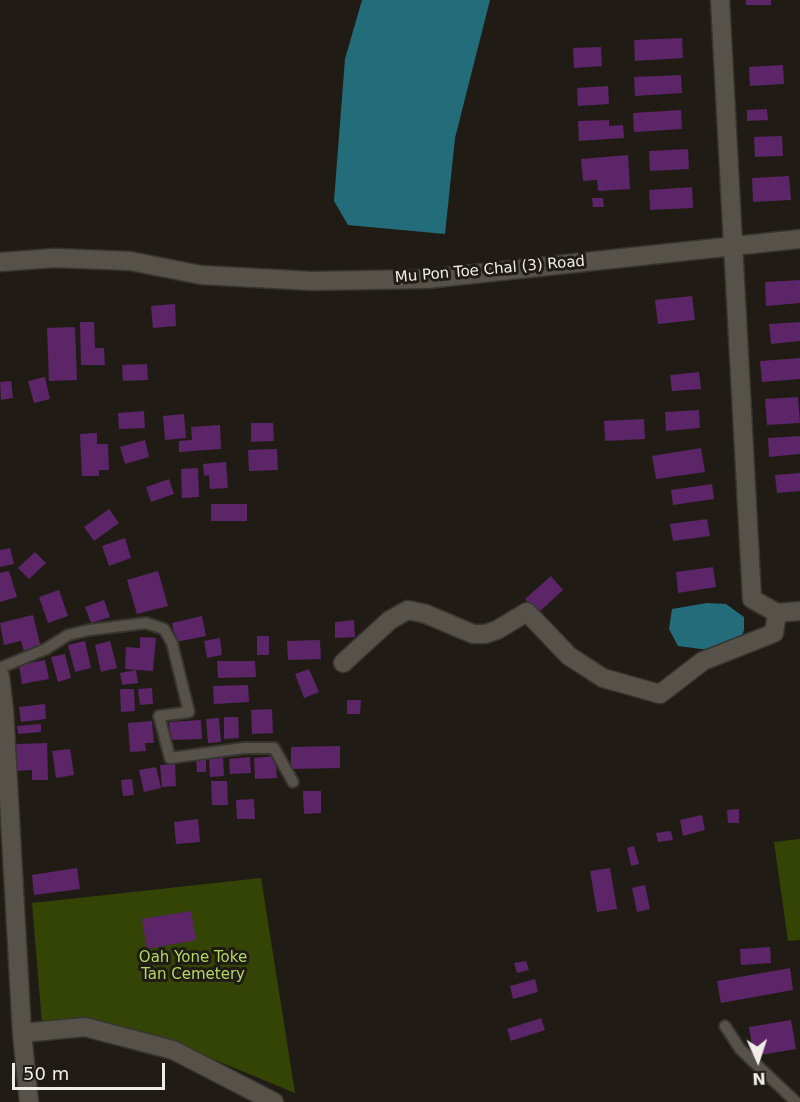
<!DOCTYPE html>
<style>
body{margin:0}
#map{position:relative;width:800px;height:1102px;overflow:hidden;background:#201c15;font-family:"DejaVu Sans",sans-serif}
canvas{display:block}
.north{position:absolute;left:728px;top:1030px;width:60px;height:60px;-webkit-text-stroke:4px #201c15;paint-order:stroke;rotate:177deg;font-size:16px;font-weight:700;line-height:24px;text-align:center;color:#f0ede8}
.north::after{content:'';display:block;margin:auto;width:21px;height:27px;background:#f0ede8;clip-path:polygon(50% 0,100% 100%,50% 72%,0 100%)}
.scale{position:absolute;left:12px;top:1063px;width:153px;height:27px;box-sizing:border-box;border:3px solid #f0ede8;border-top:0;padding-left:8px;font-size:18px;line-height:21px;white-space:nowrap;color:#f0ede8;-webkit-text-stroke:4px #201c15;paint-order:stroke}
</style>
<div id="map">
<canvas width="800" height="1102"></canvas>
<div class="north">N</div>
<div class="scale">50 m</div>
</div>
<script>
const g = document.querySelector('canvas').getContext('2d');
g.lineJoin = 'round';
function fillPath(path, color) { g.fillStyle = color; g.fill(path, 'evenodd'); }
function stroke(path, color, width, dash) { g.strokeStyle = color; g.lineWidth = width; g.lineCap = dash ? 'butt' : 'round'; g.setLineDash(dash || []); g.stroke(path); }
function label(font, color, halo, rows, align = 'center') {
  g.font = font + ' "DejaVu Sans",sans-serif'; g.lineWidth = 6; g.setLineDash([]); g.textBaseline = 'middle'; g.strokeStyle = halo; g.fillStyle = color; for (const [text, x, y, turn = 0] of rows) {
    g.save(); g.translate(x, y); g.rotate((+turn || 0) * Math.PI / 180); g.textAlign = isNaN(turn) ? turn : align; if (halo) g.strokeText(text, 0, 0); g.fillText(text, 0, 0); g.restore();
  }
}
const green = new Path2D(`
 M800,839v101l-12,1 -14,-99z
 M261,878l34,215 -116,-48 -137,-21 -10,-121z`);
const water = new Path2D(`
 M362,0h128l-35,138 -10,96 -97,-9 -14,-24 11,-142z
 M707,603l19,1 18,13v13l-4,11 -31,9 -31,-4 -9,-17 3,-20z`);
const building = new Path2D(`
 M746,0h25v5h-25z
 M682,38l1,20 -48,3 -1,-21z
 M601,47l1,19 -28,2 -1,-20z
 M783,65l1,19 -34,2 -1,-19z
 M681,75l1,18 -47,3 -1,-19z
 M608,86l1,18 -31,2 -1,-18z
 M767,109l1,11 -21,1v-11z
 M681,110l1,19 -48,3 -1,-19z
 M609,120v6l14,-1 1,13 -45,3 -1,-20z
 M782,136l1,20 -28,1 -1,-20z
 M688,149l1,20 -39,2 -1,-20z
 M628,155l2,34 -32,2 -1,-11 -14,1 -2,-22z
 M789,176l2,24 -38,2 -1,-24z
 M692,187l1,21 -43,2 -1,-20z
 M592,198h11l1,9h-11z
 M800,280v23l-34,3 -1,-24z
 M692,296l3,24 -37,4 -3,-24z
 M175,304l1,22 -23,2 -2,-22z
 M80,322h14l1,26h9l1,17h-24z
 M800,322v19l-29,3 -2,-20z
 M75,327l2,53 -28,1 -2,-53z
 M800,358v21l-38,3 -2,-21z
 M147,364l1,16 -25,1 -1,-16z
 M699,372l2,17 -29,2 -2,-16z
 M45,377l5,22 -16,4 -6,-22z
 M11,381l2,17 -12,2 -1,-18z
 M798,397l2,26 -33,2 -2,-26z
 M699,410l1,18 -34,3 -1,-19z
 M144,411l1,17 -26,1 -1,-16z
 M184,414l2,24 -21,2 -2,-24z
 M644,419l1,20 -40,2 -1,-20z
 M251,423h22l1,18 -23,1z
 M220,425l1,24 -42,3v-11l13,-1 -1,-13z
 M97,433v11h11l1,26h-10v6h-17l-2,-42z
 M800,436v18l-31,3 -1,-19z
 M145,440l4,17 -24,7 -5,-17z
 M701,448l4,24 -49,7 -4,-23z
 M277,449l1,21 -29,1 -1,-21z
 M226,462l2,26 -18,1 -1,-14 -5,1 -1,-12z
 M198,468l1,29 -17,1 -1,-29z
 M800,473v18l-23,2 -2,-18z
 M169,479l5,15 -23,8 -5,-15z
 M712,484l2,15 -41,6 -2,-15z
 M211,504h36v17h-36z
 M109,509l10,14 -25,18 -10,-14z
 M707,519l3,17 -37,5 -3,-17z
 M125,538l6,20 -22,8 -7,-20z
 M10,548l4,16 -14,3v-17z
 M35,552l11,11 -17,16 -11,-11z
 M713,567l3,20 -38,6 -2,-21z
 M9,571l8,26 -17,5v-29z
 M158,571l10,35 -31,8 -10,-34z
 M551,576l12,14 -25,23 -13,-14z
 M59,590l9,26 -20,7 -9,-26z
 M104,600l6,17 -19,6 -6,-16z
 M33,615l8,33 -17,4 -3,-11 -17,4 -4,-22z
 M202,616l4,20 -30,6 -4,-19z
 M354,620l1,17 -20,1v-16z
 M257,636h12v19h-12z
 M140,637l16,1 -3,33 -28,-2 1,-22 14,1z
 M220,638l2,17 -15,3 -3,-17z
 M320,640l1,19 -33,1 -1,-19z
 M85,641l6,27 -16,4 -7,-27z
 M110,641l7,27 -16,4 -6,-27z
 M65,654l6,24 -13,4 -7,-25z
 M45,660l4,19 -27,5 -3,-19z
 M217,661h38l1,16 -38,1z
 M309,669l10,23 -15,6 -9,-24z
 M136,670l2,13 -16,2 -2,-12z
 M248,685l1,17 -35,2 -1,-18z
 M152,688l1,16 -13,1 -2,-16z
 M120,689h14l1,22 -14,1z
 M347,700h14l-1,14h-13z
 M45,704l1,15 -25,3 -2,-15z
 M272,709l1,24 -21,1 -1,-24z
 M224,717h14l1,21 -15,1z
 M219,718l2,24 -13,1 -2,-24z
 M201,720l1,19 -31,1 -2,-18z
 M152,721l2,22h-9l1,8 -16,1 -2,-29z
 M41,724v8l-23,2 -1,-8z
 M47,743l1,37h-16v-10l-15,1 -1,-27z
 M340,746v22l-49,1v-22z
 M70,749l4,26 -18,3 -4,-27z
 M223,756l1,20 -14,1 -1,-20z
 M275,756l2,22 -22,1 -1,-21z
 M250,757l1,16 -21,1 -1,-15z
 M196,758h10v14h-9z
 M175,764l1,22 -14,1 -2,-22z
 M156,767l5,21 -17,4 -5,-22z
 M132,779l2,16 -11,1 -2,-16z
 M211,781h16l1,24h-16z
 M303,791h18v22l-17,1z
 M254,799l1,20h-18l-1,-19z
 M739,809v14h-11l-1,-13z
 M702,815l3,15 -22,6 -3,-16z
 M198,819l2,23 -24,2 -2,-22z
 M671,831l2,9 -15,2 -2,-9z
 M634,846l5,18 -8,2 -4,-18z
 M77,868l3,21 -46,6 -2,-20z
 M610,868l7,41 -20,3 -7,-41z
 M645,885l5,24 -13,3 -5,-24z
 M191,911l5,29 -49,9 -5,-30z
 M770,947l1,16 -30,2 -1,-16z
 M526,961l3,9 -12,3 -3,-10z
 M790,968l3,22 -72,13 -4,-22z
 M535,979l3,13 -25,7 -3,-13z
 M541,1018l4,12 -34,11 -4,-12z
 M791,1020l5,29 -42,7 -5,-29z`);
const lane = new Path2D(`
 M0,668l46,-19 22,-14 21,-5 57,-7 18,6 8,14 17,69 -30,4 11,42 74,-10h30l19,34
 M725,1026l15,23 56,53`);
const street = new Path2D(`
 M720,0l32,599 25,14 23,-2
 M0,262l55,-4 75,3 71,14 111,6 115,-2 373,-40
 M343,663l47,-43 18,-10 18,4 47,20h12l12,-4 30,-18 42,44 34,22 57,16 43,-33 71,-28 3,-20
 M0,676l4,34 18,323 7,69
 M22,1033l63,-6 88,23 101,52`);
const streetNames = [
 ["Mu Pon Toe Chal (3) Road",490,270,-5]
];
const parkNames = [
 ["Oah Yone Toke",193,958],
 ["Tan Cemetery",193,975]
];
fillPath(green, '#344404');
fillPath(water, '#236d7a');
fillPath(building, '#5b2567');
stroke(lane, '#383531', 14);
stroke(street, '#383531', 21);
stroke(lane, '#565249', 10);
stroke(street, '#565249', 18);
label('15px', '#f0ede8', '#201c15', streetNames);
label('15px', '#b3d862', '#201c15', parkNames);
</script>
